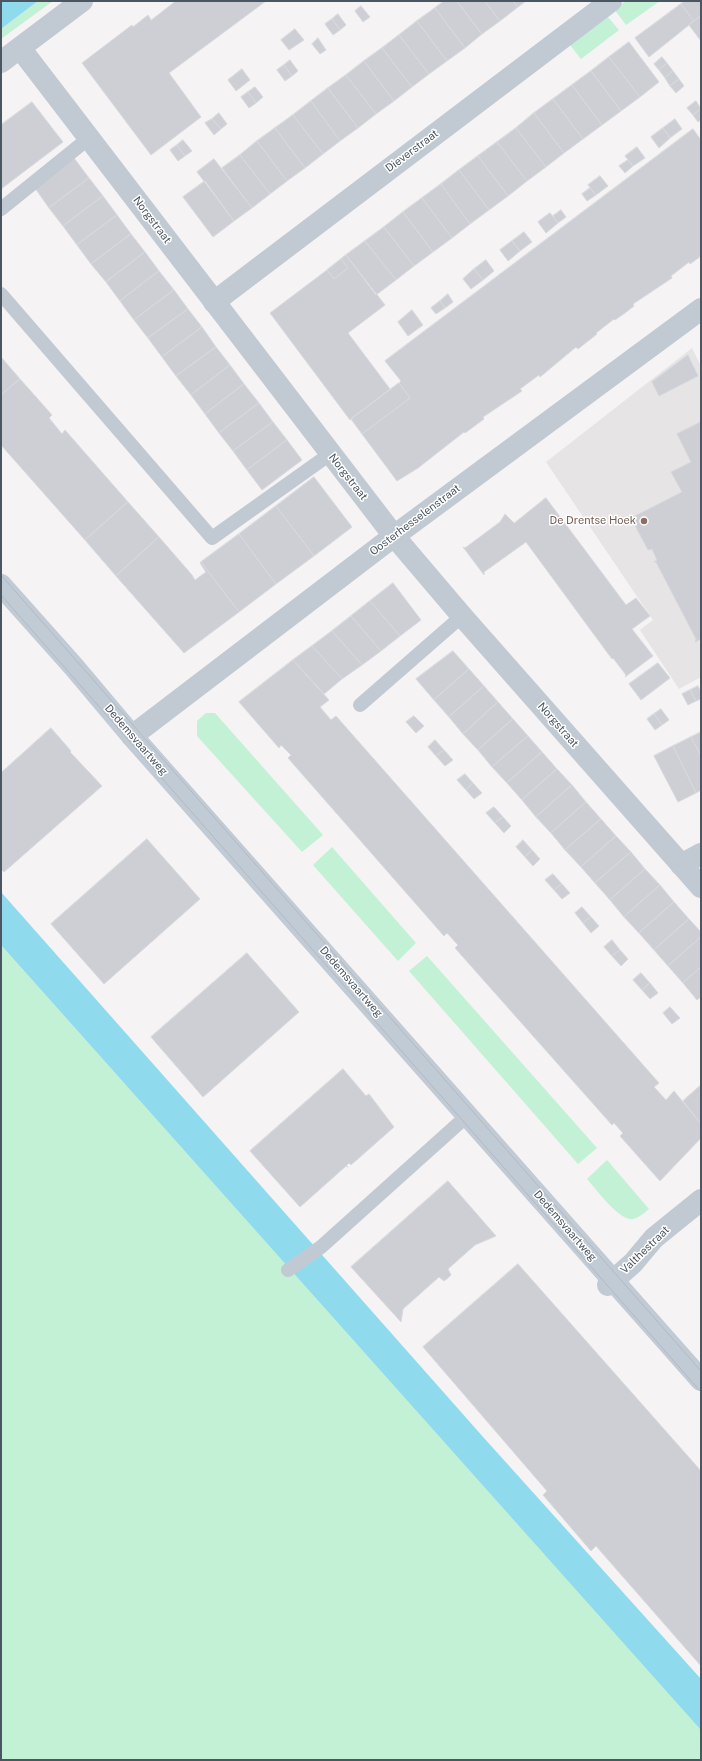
<!DOCTYPE html>
<style>
body{margin:0}
#map{position:relative;width:702px;height:1761px;overflow:hidden;background:#f5f3f3;font-family:"Public Sans",sans-serif}
canvas{display:block}
.frame{position:absolute;inset:0;border:2px solid #4a5661;pointer-events:none}
</style>
<div id="map">
<canvas width="702" height="1761"></canvas>
<div class="frame"></div>
</div>
<script>
const g = document.querySelector('canvas').getContext('2d');
g.lineJoin = 'round';
function fillPath(path, color) { g.fillStyle = color; g.fill(path, 'evenodd'); }
function stroke(path, color, width, dash) { g.strokeStyle = color; g.lineWidth = width; g.lineCap = dash ? 'butt' : 'round'; g.setLineDash(dash || []); g.stroke(path); }
function label(font, color, halo, rows, align = 'center') {
  g.font = font + ' "Public Sans",sans-serif'; g.lineWidth = 3; g.setLineDash([]); g.textBaseline = 'middle'; g.strokeStyle = halo; g.fillStyle = color; for (const [text, x, y, turn = 0] of rows) {
    g.save(); g.translate(x, y); g.rotate((+turn || 0) * Math.PI / 180); g.textAlign = isNaN(turn) ? turn : align; if (halo) g.strokeText(text, 0, 0); g.fillText(text, 0, 0); g.restore();
  }
}
const education = new Path2D(`
 M692,348l9,18v311l-22,12 -39,-59 13,-10 -107,-158z`);
const green = new Path2D(`
 M38,1h15l-52,38v-10z
 M626,1h34l-34,24 -12,-16z
 M607,16l12,14 -38,29 -11,-14z
 M206,713h9l108,122 -21,17 -105,-116v-15z
 M332,847l84,96 -18,18 -85,-96z
 M1,945l700,784v31h-700z
 M427,956l170,192 -19,16 -169,-193z
 M607,1160l42,49c-5,4 -9,8 -16,10 -13,3 -37,-30 -46,-40z`);
const water = new Path2D(`
 M1,1h37l-37,28z
 M1,892l483,546 217,241v51l-700,-785z`);
const building = new Path2D(`
 M176,1h90l-97,72 32,44 -50,38 -69,-92 50,-38 1,2 15,-12 3,5z
 M444,1h13l25,33 -17,14 -30,-40z
 M457,1h28l15,20 -18,13z
 M485,1h28l5,6 -18,14z
 M513,1h13l-8,6z
 M684,1h17v15l-7,5 -13,-17z
 M681,4l13,17 -45,36 -14,-19z
 M361,6l9,11 -7,5 -8,-11z
 M435,8l30,40 -18,13 -30,-40z
 M338,14l8,11 -6,5 -8,-11z
 M701,16v25l-12,-16z
 M332,19l8,11 -7,5 -8,-11z
 M417,21l30,40 -18,13 -30,-39z
 M295,29l9,11 -15,10 -8,-10z
 M399,35l30,39 -17,13 -30,-39z
 M318,38l8,12 -6,4 -8,-10z
 M629,42l30,40 -19,15 -31,-40z
 M382,48l30,39 -18,14 -30,-40z
 M609,57l31,40 -19,14 -30,-40z
 M662,57l5,6 -8,7 -5,-6z
 M290,60l8,11 -6,5 -8,-11z
 M364,61l30,40 -18,13 -30,-39z
 M667,63l6,8 -8,7 -6,-8z
 M284,65l8,11 -7,5 -8,-11z
 M242,69l8,11 -14,11 -8,-11z
 M591,71l30,40 -19,14 -30,-40z
 M673,71l6,8 -9,7 -5,-8z
 M346,75l30,39 -18,14 -30,-40z
 M679,79l5,7 -8,7 -6,-7z
 M572,85l30,40 -19,14 -30,-40z
 M255,87l8,10 -7,6 -8,-11z
 M328,88l30,40 -18,13 -29,-40z
 M248,92l8,11 -7,5 -8,-11z
 M553,99l30,40 -19,14 -30,-40z
 M311,101l29,40 -17,13 -30,-39z
 M696,101l5,8 -8,6 -6,-7z
 M32,102l31,40 -62,47v-64z
 M701,109v11l-3,2 -5,-7z
 M219,113l8,11 -6,5 -9,-10z
 M534,113l30,40 -18,14 -30,-39z
 M293,115l30,39 -18,14 -30,-40z
 M212,119l9,10 -7,6 -9,-12z
 M675,119l7,10 -12,9 -7,-10z
 M275,128l30,40 -18,13 -30,-40z
 M516,128l30,39 -19,14 -30,-39z
 M663,128l7,10 -11,10 -8,-11z
 M693,129l8,11v116l-11,8 -1,-2 -18,14 1,2 -39,26 1,2 -9,7 -10,7 -1,-1 -18,14 1,1 -19,15 -2,-2 -36,30 -1,-2 -19,14 2,2 -39,26 1,2 -19,14 -1,-1 -46,36 -21,13 -35,-47 48,-36 -11,-15 2,-2 -16,-20z
 M183,140l9,11 -7,5 -8,-11z
 M257,141l30,40 -17,13 -30,-39z
 M497,142l30,39 -19,15 -30,-40z
 M177,145l8,11 -7,5 -8,-11z
 M637,147l8,11 -12,8 -8,-10z
 M240,155l30,39 -18,14 -30,-40z
 M478,156l30,40 -19,14 -30,-40z
 M74,158l15,20 -40,30 -14,-20z
 M214,159l38,49 -18,13 -37,-49z
 M628,160l5,6 -8,7 -6,-7z
 M459,170l30,40 -19,14 -29,-40z
 M600,176l8,10 -12,9 -8,-10z
 M89,178l14,18 -40,30 -14,-18z
 M205,181l29,40 -21,16 -30,-40z
 M441,184l29,40 -18,14 -30,-40z
 M590,188l6,7 -9,6 -5,-7z
 M103,196l14,19 -40,30 -14,-19z
 M422,198l30,40 -19,14 -30,-40z
 M561,210l5,7 -8,6 -5,-7z
 M403,212l30,40 -19,14 -30,-39z
 M550,213l8,10 -12,10 -8,-11z
 M117,215l14,19 -40,30 -14,-19z
 M384,227l30,39 -18,14 -31,-39z
 M524,232l8,10 -12,9 -8,-10z
 M131,234l14,18 -39,30 -15,-18z
 M365,241l31,39 -20,15 -30,-40z
 M512,241l8,10 -12,10 -8,-11z
 M145,252l14,19 -39,30 -14,-19z
 M346,255l39,50 -37,28 42,56 -40,31 -80,-107 57,-43 7,9 14,-11 -7,-9z
 M341,259l7,9 -14,11 -7,-9z
 M486,260l8,11 -11,9 -9,-11z
 M474,269l9,11 -12,9 -8,-10z
 M159,271l15,19 -40,30 -14,-19z
 M174,290l14,19 -40,29 -14,-18z
 M448,294l5,8 -8,6 -5,-7z
 M440,301l5,7 -9,6 -5,-6z
 M188,309l14,18 -40,30 -14,-19z
 M412,310l11,15 -15,11 -10,-14z
 M202,327l14,20 -40,29 -14,-19z
 M216,347l14,18 -39,30 -15,-19z
 M688,355l10,21 -39,20 -7,-14z
 M1,357l19,22 -19,16z
 M230,365l14,19 -39,30 -14,-19z
 M20,379l32,36 -3,3 13,16 3,-4 63,72 -43,38 -84,-95v-50z
 M399,383l11,15 -48,36 -11,-15z
 M244,384l15,19 -40,30 -14,-19z
 M259,403l14,19 -40,29 -14,-18z
 M273,422l14,18 -40,30 -14,-19z
 M701,422v217l-6,3 1,-3 -40,-77h-2l3,-2 -5,-11 -4,1 -17,-32 51,-26 -11,-20 20,-10 -14,-28z
 M287,440l15,20 -40,30 -15,-20z
 M314,477l38,50 -38,29 -38,-50z
 M546,498l80,107 10,-7 14,18 -18,13 21,27 -28,21 1,-2 -13,-17 -1,1 -86,-117 -42,30v3l-21,-28 2,1 35,-26 5,-8 9,9z
 M128,502l31,35 -43,39 -31,-36z
 M276,506l38,50 -38,28 -37,-50z
 M239,534l37,50 -37,28 -38,-50z
 M159,537l33,38 3,5 11,-8 -6,-9 1,-1 38,50 -55,41 -68,-77z
 M393,583l28,37 -21,16 -30,-35z
 M370,601l30,35 -19,15 -30,-35z
 M351,616l30,35 -19,14 -30,-34z
 M332,631l30,34 -20,14 -30,-33z
 M312,646l30,33 -18,15 -31,-34z
 M453,651l16,18 -35,31 -18,-21z
 M293,660l36,40 -9,7 11,13 5,-4 323,367 -5,4 12,13 8,-9 27,33v14l-41,43 -40,-45 3,-3 -9,-10 -2,2 -157,-177 3,-3 -11,-12 -3,3 -156,-178 3,-3 -10,-10 -2,3 -40,-46z
 M658,663l12,15 -29,22 -12,-16z
 M469,669l15,17 -35,31 -15,-17z
 M484,686l14,16 -35,32 -14,-17z
 M698,686l3,6v7l-5,2 -6,-11z
 M690,690l6,11 -8,4 -6,-11z
 M498,702l15,17 -35,31 -15,-16z
 M661,709l8,11 -7,5 -8,-11z
 M654,714l8,11 -7,5 -8,-11z
 M414,716l10,10 -8,7 -10,-11z
 M513,719l15,17 -36,31 -14,-17z
 M51,728l20,23 -1,1 32,34 -98,86 -3,-3v-96z
 M701,732v24l-10,-19z
 M528,736l14,16 -35,31 -15,-16z
 M691,737l10,19v34l-5,3 -23,-47z
 M435,740l9,10 -8,6 -8,-9z
 M673,746l23,47 -18,9 -24,-46z
 M444,750l9,10 -8,6 -9,-10z
 M542,752l15,17 -35,31 -15,-17z
 M557,769l15,16 -36,32 -14,-17z
 M465,774l8,9 -7,7 -9,-10z
 M473,783l9,10 -8,6 -8,-9z
 M572,785l14,17 -35,31 -15,-16z
 M586,802l15,17 -36,31 -14,-17z
 M494,807l9,10 -8,6 -9,-10z
 M503,817l8,9 -7,7 -9,-10z
 M601,819l15,17 -35,31 -16,-17z
 M616,836l15,16 -36,31 -14,-16z
 M147,839l53,60 -96,85 -53,-60z
 M523,840l9,10 -7,7 -9,-10z
 M532,850l8,9 -7,7 -8,-9z
 M631,852l14,17 -35,31 -15,-17z
 M645,869l15,16 -36,32 -14,-17z
 M553,874l9,10 -8,6 -9,-10z
 M562,884l8,9 -8,6 -8,-9z
 M660,885l14,17 -35,31 -15,-16z
 M674,902l15,17 -35,31 -15,-17z
 M582,907l9,10 -8,6 -8,-10z
 M591,917l8,9 -8,7 -8,-10z
 M689,919l12,13v5l-33,29 -14,-16z
 M701,937v30l-18,16 -15,-17z
 M612,940l8,10 -8,6 -8,-9z
 M620,950l8,9 -7,7 -9,-10z
 M247,953l52,59 -96,85 -52,-60z
 M701,967v30l-4,3 -14,-17z
 M641,973l9,10 -8,7 -9,-10z
 M650,983l8,10 -8,6 -8,-9z
 M670,1007l10,11 -8,6 -9,-11z
 M343,1069l23,27 3,-2 25,33 -43,38 -2,-2 -3,3 2,1 -2,-1 -46,41 -50,-56z
 M700,1086l1,1v37l-18,-23z
 M448,1181l48,55 -21,9 -27,24 3,6 -3,3 -4,3 -5,-4 -36,32 -2,13 -50,-55z
 M518,1264l183,207v195l-105,-120 -5,5 -48,-56 4,-4 -124,-144z`);
const lane = new Path2D(`
 M1,209l88,-71
 M1,294l211,244 118,-84
 M360,705l102,-89
 M288,1270l33,-23 147,-132`);
const street = new Path2D(`
 M20,48l374,488 68,80 239,271
 M1,62l81,-61
 M214,302l397,-301
 M132,736l262,-200 307,-227
 M681,865l20,-11
 M608,1285l25,-22 21,-25 47,-38`);
const secondary = new Path2D(`
 M1,585l73,82 58,69 569,644`);
const tram = new Path2D(`
 M1,575l700,796
 M1,595l700,797`);
const markers = [
 [644,521,4,"#8d6e63"]
];
const streetNames = [
 ["Dieverstraat",412,151,-37],
 ["Norgstraat",152,220,53],
 ["Norgstraat",348,477,52],
 ["Oosterhesselenstraat",415,520,-37],
 ["Norgstraat",558,725,49],
 ["Dedemsvaartweg",136,740,49],
 ["Dedemsvaartweg",351,982,49],
 ["Dedemsvaartweg",565,1226,49],
 ["Valthestraat",645,1250,-44]
];
const educationNames = [
 ["De Drentse Hoek",636,521]
];
fillPath(education, '#e6e4e5');
fillPath(green, '#c3f1d5');
fillPath(water, '#90daee');
fillPath(building, '#cdcfd5');
stroke(building, '#d7d9de', 1);
stroke(lane, '#c1cad2', 14);
stroke(street, '#c1cad2', 22);
stroke(secondary, '#c1cbd6', 22);
stroke(tram, '#b5b8bd', 1);
for (const [x, y, r, color] of markers) { const dot = new Path2D(); dot.arc(x, y, r, 0, 2 * Math.PI); g.fillStyle = color; g.fill(dot); stroke(dot, '#fff', 1.5); }
label('11px', '#4a5661', '#fff', streetNames);
label('11px', '#785e54', '#fff', educationNames, 'right');
</script>
